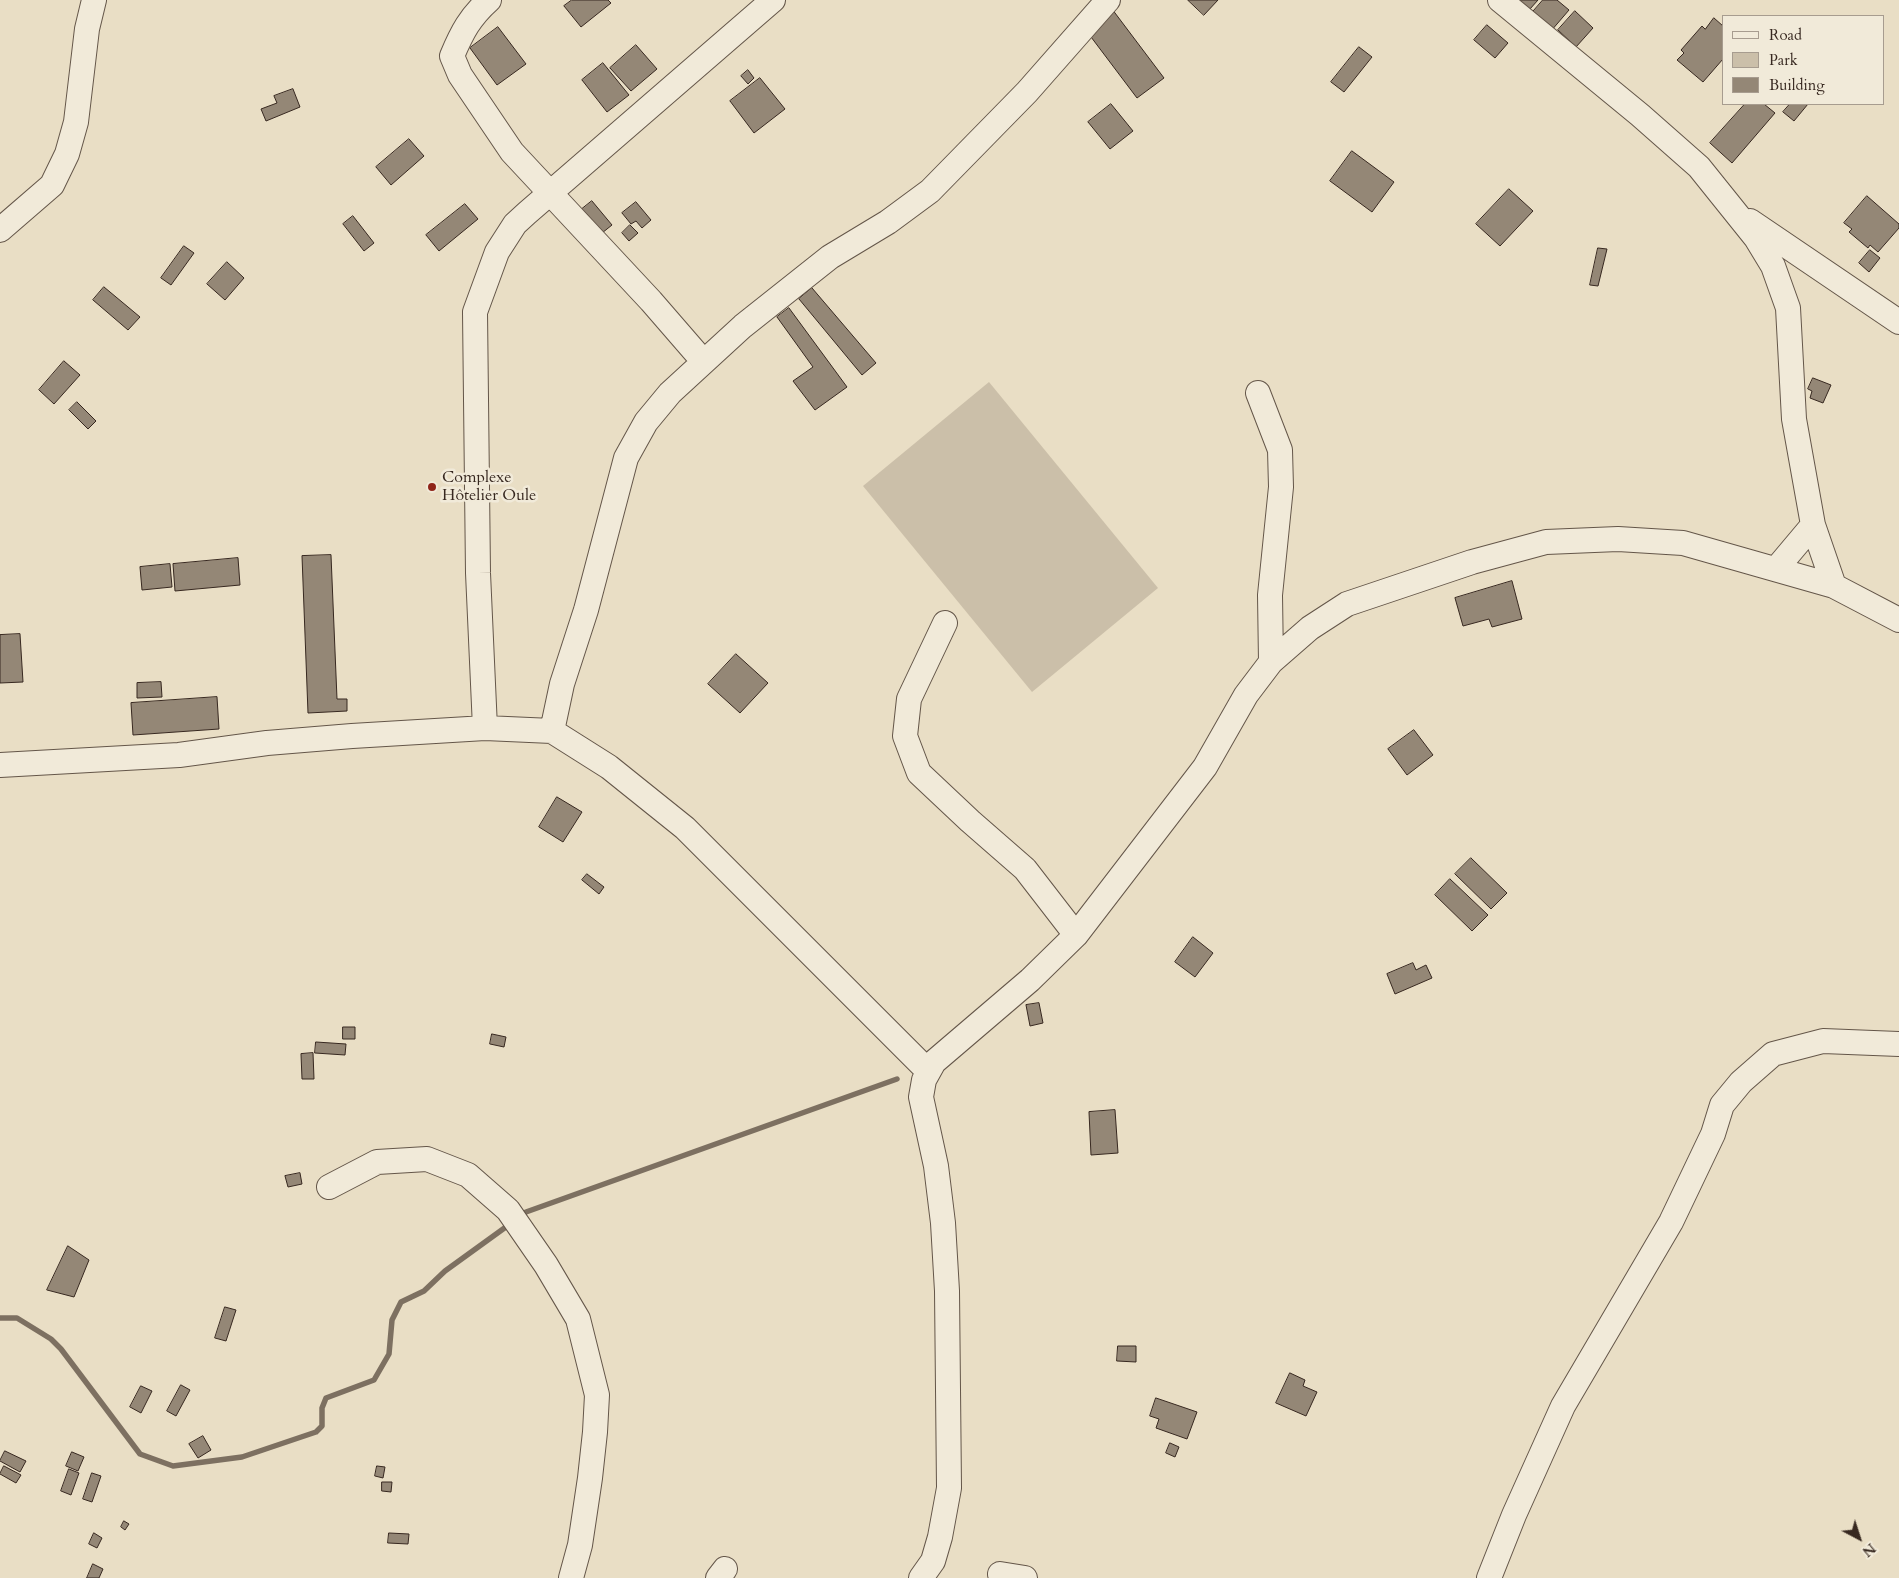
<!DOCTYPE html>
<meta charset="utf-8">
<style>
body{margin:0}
#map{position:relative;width:1899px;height:1578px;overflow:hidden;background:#e9dec5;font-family:Cardo,serif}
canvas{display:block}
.legend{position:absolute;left:1722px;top:15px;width:162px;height:90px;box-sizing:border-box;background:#f1ead9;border:1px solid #a79c8f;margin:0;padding:6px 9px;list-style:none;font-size:15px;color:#372820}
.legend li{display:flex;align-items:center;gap:10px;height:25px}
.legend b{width:25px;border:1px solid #a79c8f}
.north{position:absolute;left:1834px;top:1513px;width:50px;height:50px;-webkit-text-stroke:4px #f1ead9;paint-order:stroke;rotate:140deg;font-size:14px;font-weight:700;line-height:20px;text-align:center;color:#372820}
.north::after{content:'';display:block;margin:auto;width:18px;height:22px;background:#372820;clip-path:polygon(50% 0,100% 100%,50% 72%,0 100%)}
</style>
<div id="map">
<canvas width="1899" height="1578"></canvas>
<ul class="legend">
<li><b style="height:6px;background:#f1ead9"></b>Road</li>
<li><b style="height:14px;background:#cbbfa9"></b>Park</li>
<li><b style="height:14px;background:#948776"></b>Building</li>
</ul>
<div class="north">N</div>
</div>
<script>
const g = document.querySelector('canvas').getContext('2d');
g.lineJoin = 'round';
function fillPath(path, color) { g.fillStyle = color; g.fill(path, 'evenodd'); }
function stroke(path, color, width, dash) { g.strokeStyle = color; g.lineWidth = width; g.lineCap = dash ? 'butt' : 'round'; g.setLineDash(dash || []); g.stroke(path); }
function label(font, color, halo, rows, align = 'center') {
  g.font = font + ' Cardo,serif'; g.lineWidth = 5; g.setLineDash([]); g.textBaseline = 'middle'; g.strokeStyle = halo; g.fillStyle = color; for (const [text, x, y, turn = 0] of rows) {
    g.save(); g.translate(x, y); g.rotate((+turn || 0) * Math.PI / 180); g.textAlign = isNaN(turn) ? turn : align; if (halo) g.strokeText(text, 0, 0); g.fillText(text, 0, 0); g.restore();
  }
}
const green = new Path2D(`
 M989,382l169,206 -126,104 -169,-206z`);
const stream = new Path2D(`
 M519,1217l7,-5 371,-133
 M0,1318h17l34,21 10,10 79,105 33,12 69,-9 74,-25 6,-6v-18l4,-10 48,-18 15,-26 3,-34 9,-18 23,-11 21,-20 65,-47`);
const building = new Path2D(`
 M572,0h36l3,3 -30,24 -17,-21z
 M1188,0h30l-14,15z
 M1519,0h19l-8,9z
 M1543,0h14l12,10 -18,21 -20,-17z
 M1112,9l52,69 -27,20 -52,-69z
 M1575,11l18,17 -17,19 -18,-17z
 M1714,18l9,8v33l-20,23 -26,-22 7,-7 -3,-3 21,-24 3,3z
 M1487,25l21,18 -13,15 -21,-18z
 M498,27l28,37 -29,21 -27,-37z
 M636,45l21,24 -26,22 -21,-23z
 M1359,47l13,10 -28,35 -13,-10z
 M603,63l26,32 -22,17 -25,-32z
 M748,70l6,8 -6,6 -7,-8z
 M760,78l25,31 -31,24 -24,-32z
 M293,89l7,18 -34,14 -5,-12 16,-6 -3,-7z
 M1111,104l22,27 -23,18 -22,-27z
 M1745,104h19l11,9 -43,50 -22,-20z
 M1790,104h18l-14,17 -11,-9z
 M409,139l15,17 -33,29 -15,-18z
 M1352,151l42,31 -22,30 -42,-31z
 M1509,189l24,22 -33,35 -24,-22z
 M1867,196l32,28v4l-21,24 -8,-7 -2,3 -19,-16 3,-3 -8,-6z
 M592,201l20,24 -10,8 -20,-24z
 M636,202l15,18 -9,8 -6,-7 -5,3 -9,-11z
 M465,204l13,15 -39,32 -13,-16z
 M353,216l21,27 -10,8 -21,-27z
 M630,225l8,8 -9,8 -7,-8z
 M184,246l10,7 -23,32 -10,-7z
 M1598,248l9,1 -9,37 -8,-1z
 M1870,250l10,8 -11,14 -10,-9z
 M227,262l17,16 -19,22 -18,-16z
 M104,287l36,30 -12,13 -35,-30z
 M812,288l64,75 -14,12 -63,-76z
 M789,308l58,79 -32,23 -22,-29 20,-14 -36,-50z
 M64,361l16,14 -26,29 -15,-14z
 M1813,378l18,7 -8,18 -13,-5 2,-7 -4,-2z
 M77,402l19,19 -8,8 -19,-19z
 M331,555l6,144h10v12l-39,2 -6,-157z
 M238,558l2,27 -65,6 -2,-27z
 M170,564l2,23 -30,3 -2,-23z
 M1512,581l10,38 -30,8 -3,-8 -26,7 -8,-28z
 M20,634l3,48 -23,1v-48z
 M736,654l32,29 -28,30 -32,-29z
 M161,682l1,15 -25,1v-15z
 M217,697l2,32 -86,6 -2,-32z
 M1414,730l19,25 -26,20 -19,-26z
 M557,797l25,15 -19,30 -24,-15z
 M1471,858l36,35 -16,16 -36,-35z
 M587,874l17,13 -5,7 -17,-14z
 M1450,879l38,36 -16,16 -37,-36z
 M1193,937l20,16 -18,24 -20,-15z
 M1413,963l3,7 10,-5 6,13 -37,16 -8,-20z
 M1039,1003l4,20 -13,3 -4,-21z
 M343,1027h12v12h-12z
 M492,1034l14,3 -2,10 -14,-3z
 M316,1042l30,2 -1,11 -30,-2z
 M313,1053l1,26h-12l-1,-25z
 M1115,1110l3,43 -27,2 -2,-43z
 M300,1173l2,11 -14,3 -3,-11z
 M68,1246l21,14 -15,37 -27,-7z
 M225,1307l11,3 -10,31 -11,-3z
 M1118,1346h18v16l-19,-1z
 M1290,1373l15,7 -2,6 14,6 -11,24 -30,-13z
 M181,1385l9,5 -14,26 -9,-5z
 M141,1386l11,5 -11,22 -11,-6z
 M1156,1398l41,14 -10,27 -31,-11 3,-9 -9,-3z
 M203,1436l8,14 -13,8 -9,-14z
 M1170,1443l9,4 -4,10 -9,-4z
 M5,1451l21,10 -6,11 -20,-11z
 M72,1452l12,5 -6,14 -12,-5z
 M4,1466l17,9 -5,8 -16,-9z
 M377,1466l8,1 -2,11 -8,-2z
 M69,1469l10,4 -8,22 -10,-4z
 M92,1473l9,3 -9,26 -9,-3z
 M382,1482h10l-1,10 -9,-1z
 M124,1521l5,3 -4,6 -4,-3z
 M94,1533l8,5 -5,10 -8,-4z
 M389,1533l20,1 -1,10 -20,-1z
 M93,1564l10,5 -4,9h-12z`);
const minor = new Path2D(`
 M489,0c-19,17 -27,32 -37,56l8,19 52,77 139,149 52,60
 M1500,0l140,115 59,52 57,71 17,28 15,42 6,111 19,106 21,61
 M1750,221l149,101
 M0,230l52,-45 15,-31 9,-32 11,-93 7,-29
 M1258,393l22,57 1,37 -11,108 1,67
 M1776,569l37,-44
 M945,623l-36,76 -4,37 14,37 51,48 55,48 51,66
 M485,728l-7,-155 -3,-261 22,-60 18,-28 12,-11 246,-213
 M552,731l10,-47 24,-74 40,-152 20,-36 24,-29 73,-67 87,-69 58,-35 42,-31 97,-99 81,-92
 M0,765l179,-10 88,-12 85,-7 133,-8 67,3 57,36 76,61 243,243
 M329,1187l48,-25 50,-3 41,16 40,35 38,55 32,54 19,76 -2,37 -5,46 -10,67 -9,33
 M1000,1574l25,4
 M718,1578l7,-9
 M921,1578l12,-17 7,-24 9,-49 -2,-197 -4,-68 -7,-57 -15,-69 3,-17 10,-18 96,-82 46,-45 129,-168 41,-72 25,-33 39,-34 37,-24 125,-42 74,-20 72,-3 65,4 151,43 65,34
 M1489,1578l25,-63 49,-109 108,-184 42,-88 9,-29 19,-23 32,-28 50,-13 76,3`);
const markers = [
 [432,487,5,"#8f2418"]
];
const poiNames = [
 ["Complexe",442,478],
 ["Hôtelier Oule",442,496]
];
fillPath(green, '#cbbfa9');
stroke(stream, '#7d7061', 5.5);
fillPath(building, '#948776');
stroke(building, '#372820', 1);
stroke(minor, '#645649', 26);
stroke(minor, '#f1ead9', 24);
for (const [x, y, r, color] of markers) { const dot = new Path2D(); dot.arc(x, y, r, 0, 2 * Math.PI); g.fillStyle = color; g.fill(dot); stroke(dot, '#f1ead9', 2); }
label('16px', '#372820', '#f1ead9', poiNames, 'left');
</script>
